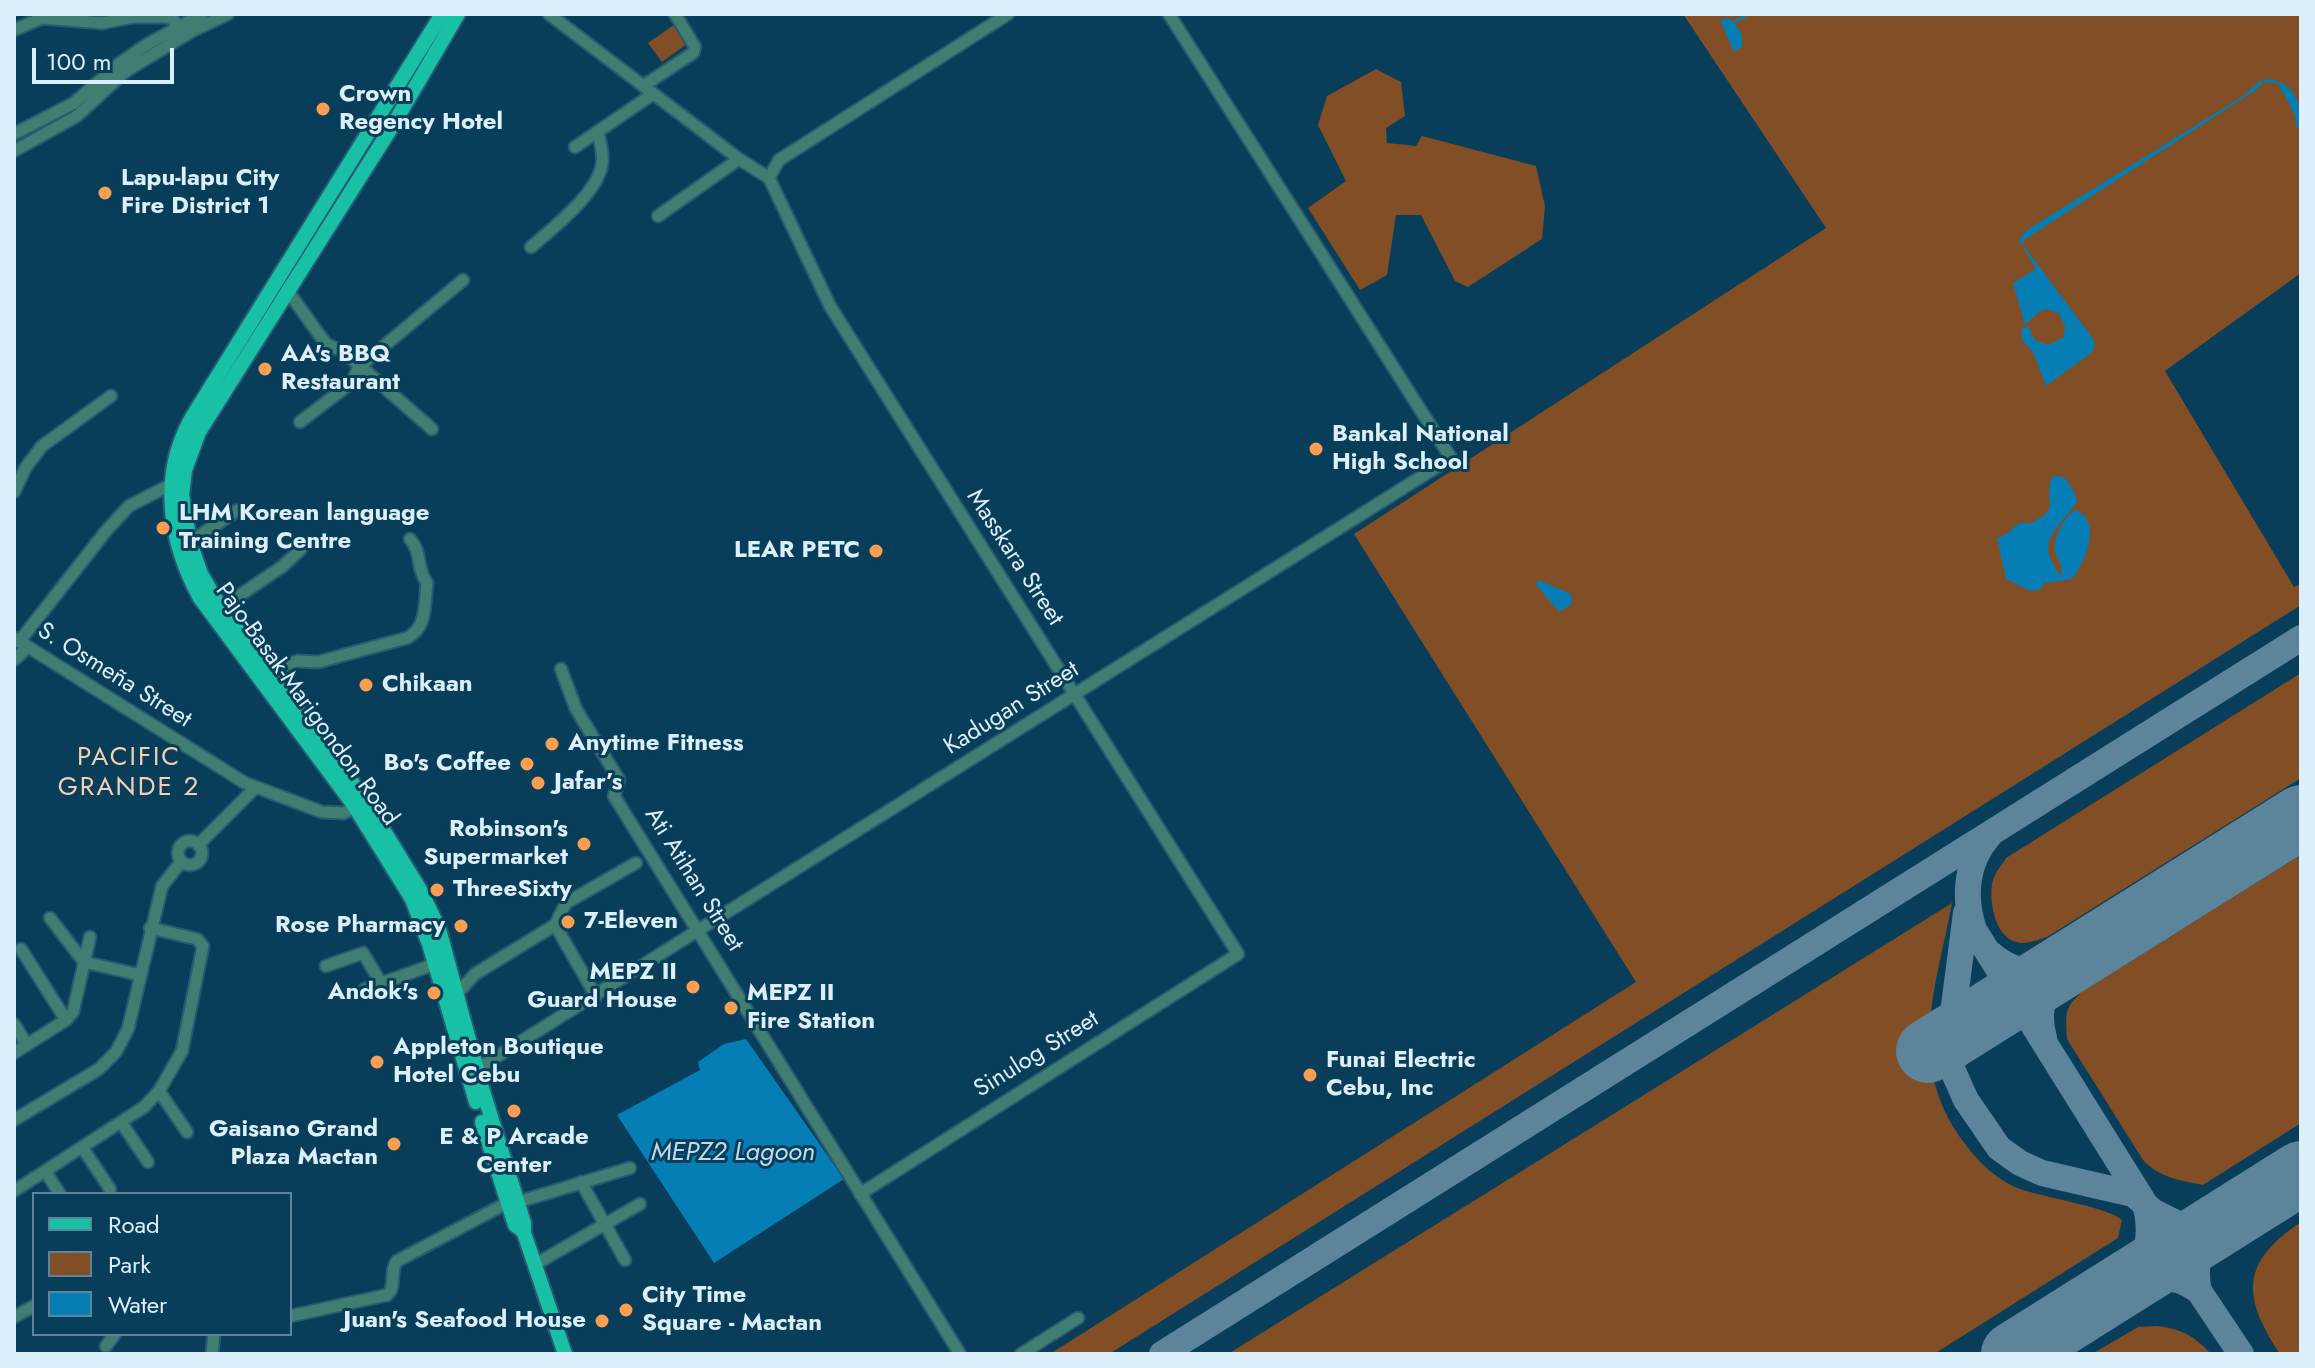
<!DOCTYPE html>
<meta charset="utf-8">
<style>
body{margin:0}
#map{position:relative;width:2315px;height:1368px;overflow:hidden;background:#083e59;font-family:Jost,sans-serif}
canvas{display:block}
.frame{position:absolute;inset:0;border:16px solid #dceffc;pointer-events:none}
.legend{position:absolute;left:32px;top:1192px;width:260px;height:144px;box-sizing:border-box;background:#083e59;border:2px solid #5d859a;margin:0;padding:10px 14px;list-style:none;font-size:24px;color:#dceffc}
.legend li{display:flex;align-items:center;gap:16px;height:40px}
.legend b{width:40px;border:2px solid #5d859a}
.scale{position:absolute;left:32px;top:48px;width:142px;height:36px;box-sizing:border-box;border:4px solid #dceffc;border-top:0;padding-left:10px;font-size:24px;line-height:28px;white-space:nowrap;color:#dceffc;-webkit-text-stroke:6px #083e59;paint-order:stroke}
</style>
<div id="map">
<canvas width="2315" height="1368"></canvas>
<div class="frame"></div>
<ul class="legend">
<li><b style="height:10px;background:#18c1a6"></b>Road</li>
<li><b style="height:22px;background:#814e25"></b>Park</li>
<li><b style="height:22px;background:#047eb4"></b>Water</li>
</ul>
<div class="scale">100 m</div>
</div>
<script>
const g = document.querySelector('canvas').getContext('2d');
g.lineJoin = 'round';
function fillPath(path, color) { g.fillStyle = color; g.fill(path, 'evenodd'); }
function stroke(path, color, width, dash) { g.strokeStyle = color; g.lineWidth = width; g.lineCap = dash ? 'butt' : 'round'; g.setLineDash(dash || []); g.stroke(path); }
function label(font, color, halo, rows, align = 'center') {
  g.font = font + ' Jost,sans-serif'; g.lineWidth = 6; g.setLineDash([]); g.textBaseline = 'middle'; g.strokeStyle = halo; g.fillStyle = color; for (const [text, x, y, turn = 0] of rows) {
    g.save(); g.translate(x, y); g.rotate((+turn || 0) * Math.PI / 180); g.textAlign = isNaN(turn) ? turn : align; if (halo) g.strokeText(text, 0, 0); g.fillText(text, 0, 0); g.restore();
  }
}
const green = new Path2D(`
 M1683,14h618v259l-136,98 129,216 7,-3v21l-1192,749h-59l586,-372 -282,-448 472,-306z
 M674,25l13,19 -25,18 -14,-19z
 M1376,69l25,13 4,34 -19,12 1,15 29,3 6,-10 114,30 9,40 -3,33 -74,48 -13,-6 -34,-66h-25l-9,60 -27,15 -52,-82 38,-27 -28,-56 9,-29z
 M2301,673v105l-254,159c-10,3 -21,8 -31,5 -22,-6 -28,-44 -23,-62 2,-8 9,-15 13,-22z
 M2301,855v268l-98,62c-24,-5 -43,-7 -60,-25l-76,-121c-1,-23 -4,-31 15,-47z
 M1952,903c-16,87 -46,158 10,237 16,22 35,41 61,50 21,7 87,18 99,30l-4,18 -184,116h-706z
 M2301,1222v132h-21c-38,-58 -40,-91 21,-132z
 M2157,1326c24,3 38,10 54,28h-119l46,-27z`);
const water = new Path2D(`
 M1728,18c10,7 16,17 14,29l-8,5 -14,-32z
 M2271,79c25,5 31,27 29,49l-3,1 -2,-14 -17,-32 -15,-1 -7,8 -232,150 -1,5 69,92 3,9 -4,7 -45,33 -13,-34 -11,-12 -1,-11 7,-3 7,14 13,5 16,-8 1,-11 -7,-13 -11,-4 -8,3 -14,13 -12,-42 23,-14 -17,-29 8,-10 216,-134 17,-15z
 M2052,476l12,1 10,14 3,11c-19,27 -44,39 -16,73 3,-10 -4,-14 -6,-25 -2,-14 9,-33 20,-40 28,10 11,52 -3,69l-27,4 -6,7 -8,1 -25,-12 -9,-41 8,-3 16,-13 9,2c34,-18 12,-19 22,-48z
 M1539,580l32,14 1,10 -13,8 -21,-25 -2,-4z
 M746,1039l98,140 -130,84 -97,-148 83,-45 -2,-8 26,-18z`);
const stream = new Path2D(`
 M1733,22l16,-8`);
const taxiway = new Path2D(`
 M1989,836c-23,26 -26,61 -15,94l171,274c8,29 3,52 -14,76
 M1966,913l-17,131 4,27 13,29 33,48 21,15 22,10 91,21 21,18 22,11 25,4 24,-6
 M1991,954c21,19 47,22 74,11
 M2044,1038c-8,-29 0,-52 21,-73
 M2225,1221c-22,20 -33,39 -26,70l42,63
 M2131,1280c25,-7 47,-4 68,11
 M1162,1354l1139,-716`);
const runway = new Path2D(`
 M1928,1051l373,-234
 M2013,1354l288,-181`);
const minor = new Path2D(`
 M549,14l190,145 30,19
 M14,30l28,-12 60,5 31,-6h33l7,2 5,8
 M643,86l50,-33 2,-6 -20,-33
 M14,134l60,-31 46,-40 26,-18 56,-31
 M575,147l78,-53
 M14,151l63,-35 49,-45 66,-40 36,-17
 M769,178l61,128 408,648 -378,240
 M769,178l10,-18 229,-146
 M658,216l81,-57
 M531,247c22,-19 67,-54 71,-83 2,-11 -2,-22 -4,-32
 M287,290l39,54 18,8 88,77
 M300,422l51,-39 8,-16 104,-87
 M14,492l12,-25 16,-21 69,-50
 M190,542l48,-32
 M221,608l62,-42 18,-17
 M14,638l231,145 77,29 22,1 16,-9
 M19,642l87,-111 23,-25 41,-21
 M14,660l13,-12
 M561,669l15,40 43,71 -5,16 346,558
 M271,675l8,-8 18,-6 21,1 89,-24c21,-11 17,-34 20,-55 -11,-15 -5,-31 -17,-44
 M178 853a12 12 0 1 1 24 0a12 12 0 1 1-24 0Z
 M198,845l58,-58
 M50,918l34,44 56,13
 M555,925l41,71
 M21,949l45,71
 M326,966l37,-13 18,30
 M365,989l70,-25
 M457,994l18,-20 80,-49 11,-22 70,-40
 M14,1024l13,21
 M14,1053l52,-33 7,-8 17,-75
 M477,1069l974,-611 -282,-444
 M159,1091l28,41
 M14,1120l85,-51 17,-17 12,-23 34,-143 19,-24
 M121,1122l27,40
 M82,1147l28,42
 M45,1171l15,23
 M581,1182l44,78
 M14,1191l130,-84 15,-16 23,-40 21,-105 -6,-7 -47,-11
 M518,1202l112,-34
 M534,1265l106,-61
 M290,1316l97,-21c10,-8 2,-24 10,-34l110,-58
 M14,1317l20,-11
 M106,1346l9,-12
 M212,1354l2,-20
 M1021,1354l57,-36`);
const major = new Path2D(`
 M442,14l-251,405c-32,58 -22,123 9,179l153,206 59,95 17,45 47,158
 M458,14l-65,111 -194,307 -14,38 -3,25 8,47 11,32 20,34 142,189 59,96 17,36 43,159 42,135v10l41,121
 M482,1122l33,103 9,7`);
const markers = [
 [323,109,8,"#fb9e51"],
 [105,193,8,"#fb9e51"],
 [265,369,8,"#fb9e51"],
 [1316,449,8,"#fb9e51"],
 [163,528,8,"#fb9e51"],
 [876,551,8,"#fb9e51"],
 [366,685,8,"#fb9e51"],
 [552,744,8,"#fb9e51"],
 [527,764,8,"#fb9e51"],
 [538,783,8,"#fb9e51"],
 [584,844,8,"#fb9e51"],
 [437,890,8,"#fb9e51"],
 [568,922,8,"#fb9e51"],
 [461,926,8,"#fb9e51"],
 [693,987,8,"#fb9e51"],
 [434,993,8,"#fb9e51"],
 [731,1008,8,"#fb9e51"],
 [377,1062,8,"#fb9e51"],
 [1310,1075,8,"#fb9e51"],
 [514,1111,8,"#fb9e51"],
 [394,1144,8,"#fb9e51"],
 [626,1310,8,"#fb9e51"],
 [602,1321,8,"#fb9e51"]
];
const poiNames = [
 ["Crown",339,95],
 ["Regency Hotel",339,123],
 ["Lapu-lapu City",121,179],
 ["Fire District 1",121,207],
 ["AA's BBQ",281,355],
 ["Restaurant",281,383],
 ["Bankal National",1332,435],
 ["High School",1332,463],
 ["LHM Korean language",179,514],
 ["Training Centre",179,542],
 ["LEAR PETC",860,551,"right"],
 ["Chikaan",382,685],
 ["Anytime Fitness",568,744],
 ["Bo's Coffee",511,764,"right"],
 ["Jafar’s",554,783],
 ["Robinson's",568,830,"right"],
 ["Supermarket",568,858,"right"],
 ["ThreeSixty",453,890],
 ["7-Eleven",584,922],
 ["Rose Pharmacy",445,926,"right"],
 ["MEPZ II",677,973,"right"],
 ["Guard House",677,1001,"right"],
 ["Andok's",418,993,"right"],
 ["MEPZ II",747,994],
 ["Fire Station",747,1022],
 ["Appleton Boutique",393,1048],
 ["Hotel Cebu",393,1076],
 ["Funai Electric",1326,1061],
 ["Cebu, Inc",1326,1089],
 ["Gaisano Grand",378,1130,"right"],
 ["Plaza Mactan",378,1158,"right"],
 ["E & P Arcade",514,1138,"center"],
 ["Center",514,1166,"center"],
 ["City Time",642,1296],
 ["Square - Mactan",642,1324],
 ["Juan's Seafood House",586,1321,"right"]
];
const streetNames = [
 ["Masskara Street",1014,558,57],
 ["S. Osmeña Street",114,676,32],
 ["Pajo-Basak-Marigondon Road",306,705,54],
 ["Kadugan Street",1012,709,-32],
 ["Ati Atihan Street",693,880,58],
 ["Sinulog Street",1037,1055,-32]
];
const neighbourhoodNames = [
 ["PACIFIC",129,759],
 ["GRANDE 2",129,789]
];
const waterNames = [
 ["MEPZ2 Lagoon",733,1154]
];
fillPath(green, '#814e25');
fillPath(water, '#047eb4');
stroke(stream, '#047eb4', 3);
stroke(taxiway, '#5c849a', 26);
stroke(runway, '#5c849a', 64);
stroke(minor, '#2a5a73', 15);
stroke(major, '#2a5a73', 18);
stroke(minor, '#3f7e70', 11);
stroke(major, '#18c1a6', 14);
for (const [x, y, r, color] of markers) { const dot = new Path2D(); dot.arc(x, y, r, 0, 2 * Math.PI); g.fillStyle = color; g.fill(dot); stroke(dot, '#083e59', 3); }
label('bold 24px', '#dceffc', '#083e59', poiNames, 'left');
label('24px', '#dceffc', '#083e59', streetNames);
g.letterSpacing = '2px';
label('26px', '#f6ceb1', '#083e59', neighbourhoodNames);
g.letterSpacing = '0px';
label('italic 26px', '#c0daeb', '#083e59', waterNames);
</script>
